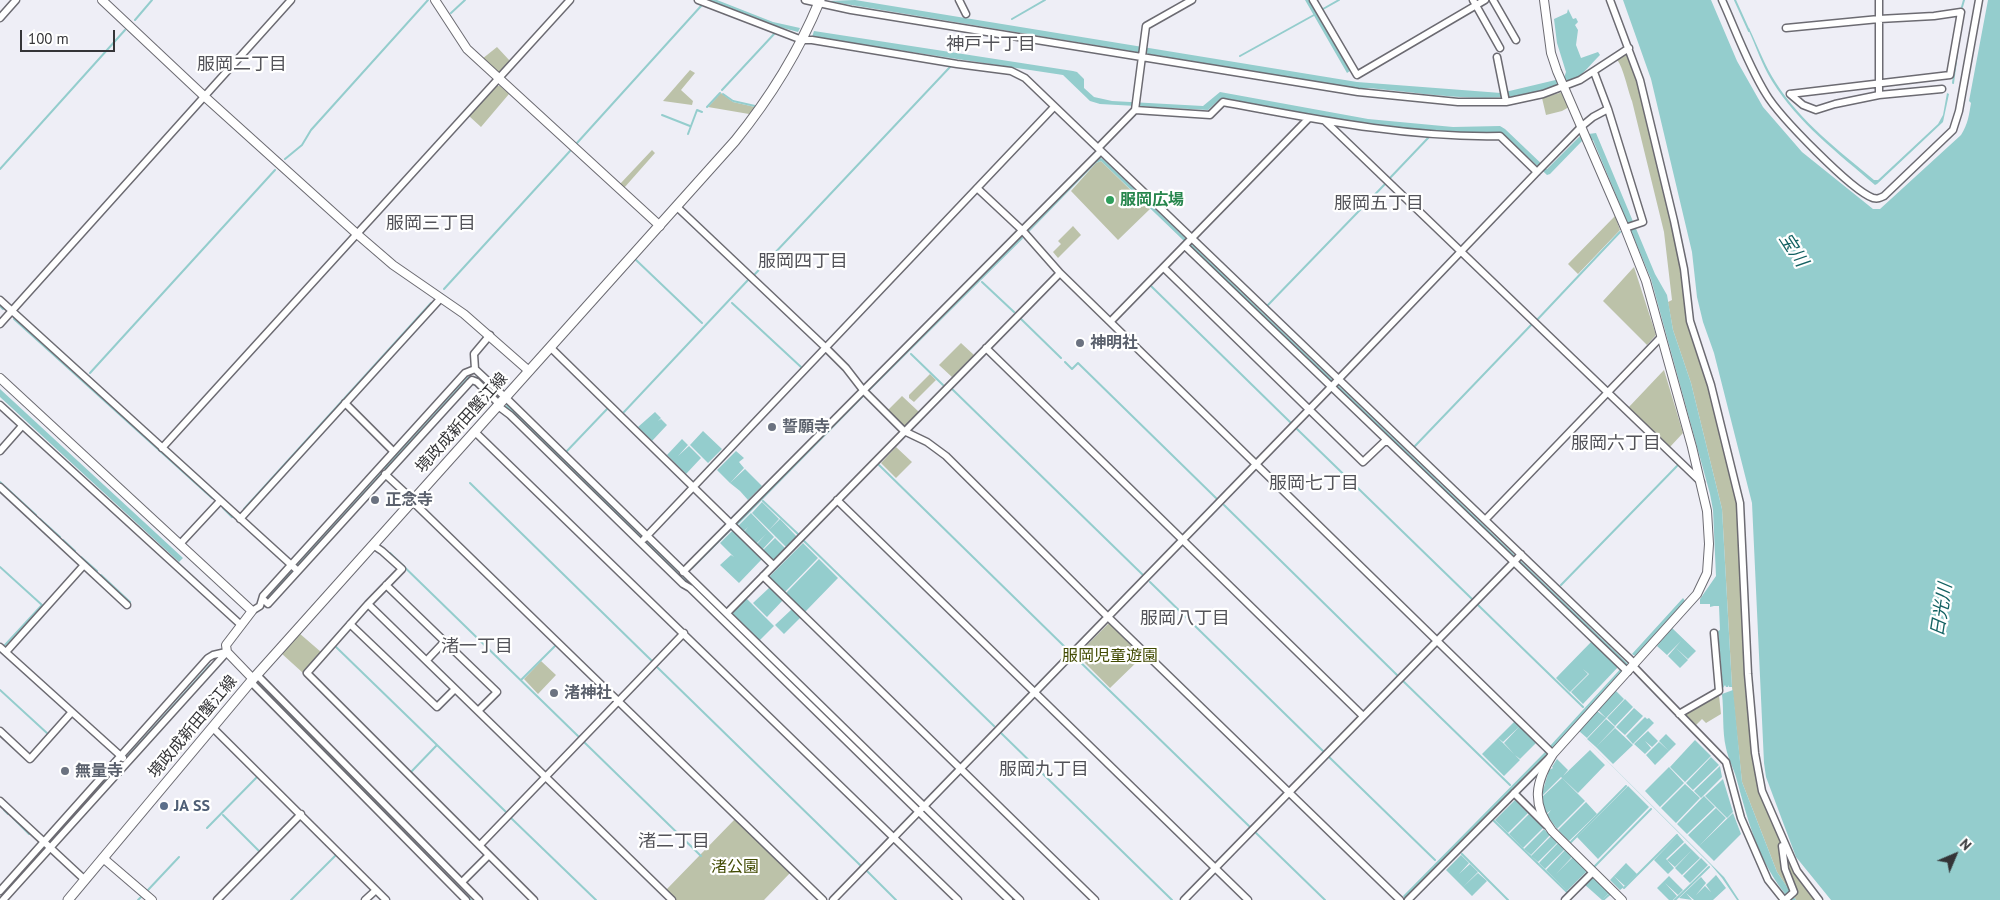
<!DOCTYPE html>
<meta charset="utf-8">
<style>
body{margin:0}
#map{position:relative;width:2000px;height:900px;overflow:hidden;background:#eeeef6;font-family:"PT Sans",sans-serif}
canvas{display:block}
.north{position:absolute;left:1930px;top:830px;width:50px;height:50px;-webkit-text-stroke:4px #fff;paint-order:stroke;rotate:45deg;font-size:14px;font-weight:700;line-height:20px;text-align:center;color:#343437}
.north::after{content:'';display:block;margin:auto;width:18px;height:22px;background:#343437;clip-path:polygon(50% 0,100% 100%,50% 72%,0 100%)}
.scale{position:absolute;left:20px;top:30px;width:95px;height:22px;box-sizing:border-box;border:2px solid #343437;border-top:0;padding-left:6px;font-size:15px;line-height:18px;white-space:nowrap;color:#343437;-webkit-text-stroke:4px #fff;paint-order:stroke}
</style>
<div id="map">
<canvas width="2000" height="900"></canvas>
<div class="north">N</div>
<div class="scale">100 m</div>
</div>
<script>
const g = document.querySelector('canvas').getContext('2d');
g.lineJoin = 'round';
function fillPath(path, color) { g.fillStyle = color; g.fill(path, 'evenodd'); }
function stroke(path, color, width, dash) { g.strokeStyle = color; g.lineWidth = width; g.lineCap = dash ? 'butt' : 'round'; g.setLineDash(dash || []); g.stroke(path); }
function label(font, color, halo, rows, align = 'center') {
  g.font = font + ' "PT Sans","Noto Sans JP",sans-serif'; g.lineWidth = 4.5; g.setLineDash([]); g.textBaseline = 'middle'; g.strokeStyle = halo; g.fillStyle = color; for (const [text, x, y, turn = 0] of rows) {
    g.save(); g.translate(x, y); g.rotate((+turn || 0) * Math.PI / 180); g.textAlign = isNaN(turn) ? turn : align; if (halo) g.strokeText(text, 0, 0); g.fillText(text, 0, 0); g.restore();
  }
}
const green = new Path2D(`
 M497,47l13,14 -11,11h-2l-15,-13z
 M1625,54l2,1 11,27 28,112 15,75 7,53 21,64 28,119 15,248 5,27 23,62 4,28 7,23 -14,-21 -35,-90 -10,-95 -10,-178 -31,-126 -18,-53 -5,-28 4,-2 -8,-68 -32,-131c-4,-10 -9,-35 -15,-41z
 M690,70l5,3 -14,17 12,11 -1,4 -29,-4z
 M497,86h3l9,8 -28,33 -12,-11z
 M1563,92l6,15 -7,4 -16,4 -4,-17z
 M721,93l12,9 22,5 -6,7 -41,-7z
 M652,150l3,3 -31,35 -4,-4z
 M1101,161l49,48 -32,31 -47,-49 25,-28z
 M1615,216l5,14 -42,44 -10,-10z
 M1073,226l8,9 -23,23 -5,-6 8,-8 -3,-3z
 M1634,267l22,68 -9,10 -44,-44z
 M961,343l13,12 -22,22 -13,-12z
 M1664,370l19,63 -14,15 -41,-40z
 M930,374l6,6 -22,22 -5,-4v-3z
 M902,396l17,16 -12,13h-4l-16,-14z
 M896,447l16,15 -16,16 -15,-15z
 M1108,624h3l33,31 -34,33 -33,-33z
 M299,633l22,19 -18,21 -22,-20z
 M541,661l15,14 -18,19 -14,-15z
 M1719,695l2,19 -15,9 -4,-4 -6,6 -13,-11z
 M735,819l55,54 -26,27h-88l-10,-10z
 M1783,850l14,27 19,23h-20l-3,-5z`);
const water = new Path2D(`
 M706,0h11l56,22 27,6 -2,4 -37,-10z
 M855,0l502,82 144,11 63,-15 2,-6 -9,-29 -3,-24 13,-6 1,-4 5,10 3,-1 2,4 -3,3 3,5 -2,15 5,13 17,-6 2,3c-9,9 -19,22 -31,28 -60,26 -136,11 -200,5l-8,1 -534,-88z
 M1305,0h4l41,71 -3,2z
 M1623,0h88l26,61 26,46 39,45 71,57h7l81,-74c7,-11 8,-20 10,-32l-2,-2 19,-101h12v900h-169l-35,-43 -30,-80 -2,-14 -12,-260 -38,-150 -11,-31 -6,-25 -5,-45 -41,-173z
 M1749,28c9,19 16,38 27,55 25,39 63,68 98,97h4l60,-56 5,-9 4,-22 2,1 -6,28 -66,62 -2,1c-37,-32 -77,-62 -103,-104 -10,-16 -16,-35 -24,-52z
 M814,31l259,40 4,1 7,7v9l10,9 18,4 91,5 17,-14 148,27 85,8 47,-1 5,3 42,40 34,-34 15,-2 59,141 12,21 6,35 18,53 31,126 10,178h-3l-1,-2v2h-2l-1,-2 -2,3 -5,-57 2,-1 -1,-24h-5v-2v2l-4,1v-3h-10v-5l16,-23 -3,-66 -3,-16 -59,-215 -58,-139h-10l-33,34 -3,1 -46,-43c-94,5 -187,-17 -280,-34l-13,12 -108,-6 -10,-3 -27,-26 -251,-38z
 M1099,157l4,2 525,505 -75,85 -3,-3 74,-81 -523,-504 -5,2 -67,69 -1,-1z
 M0,389l183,169 -4,4 -179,-165z
 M507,404l177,174 10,6 322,316h-4l-507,-493z
 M655,412l6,6 -3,3 3,-2 6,6 -15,16 -14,-14z
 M703,431l19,18 -14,14 -18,-18z
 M682,439l6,6 -10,11 11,-10 12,12 -15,16 -19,-19z
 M736,451l8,7 -5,4 5,6 -14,15 -13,-13z
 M745,469l17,17 -14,14 -8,-9 -10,-8z
 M762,502l17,17 -10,11 -17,-17z
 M751,513l23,24 -12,13 -6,-5 10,-11 -10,10 -12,-12 4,-5 -5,5 -5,-6z
 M780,519l17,18 -10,11 -18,-18z
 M733,530l11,11 -5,5 5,-5 18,18 -23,24 -19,-18 11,-10 3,2 -14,-14z
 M775,538l11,11 -11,12h-3l-10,-10z
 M803,543l15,15 -33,34 -16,-15z
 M819,559l19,19 -33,34 -19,-19z
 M770,587l13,13 -16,17 -14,-14z
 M746,598l28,28 -16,16 -27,-29z
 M1683,598l2,3 -50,55 -3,-2z
 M792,609l9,8 -17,17 -9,-9z
 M1672,628l24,23 -8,8 -12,-11 12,12 -8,8 -12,-12 13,-15 -14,14 -10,-9z
 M1592,641l27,25 -36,38 -12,-12 18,-18 -6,-5 5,5 -18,18 -14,-14z
 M1733,690l9,92 35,90 19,28h-6c-32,-38 -41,-76 -54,-123 -3,-10 -8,-19 -10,-29 -4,-17 -2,-37 -4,-54z
 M1616,691l8,8 -18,19 -8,-8z
 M1625,699l8,8 -18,19 -8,-8z
 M1634,708l9,8 -18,19 -9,-8z
 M1597,711l9,7 -19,20 -8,-7z
 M1645,717l2,2 2,-1 5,5 -21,21 -7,-8z
 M1606,719l9,8 -19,20 -9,-8z
 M1515,721l5,5 -17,16 -5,-4 16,16 -10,-11 16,-17 17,16 -17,17 -5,-4 5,5 -16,16 -22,-22z
 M1615,728l18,17 -20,19 -17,-17z
 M1648,731l10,10 -6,6 -7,-6 6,7 -6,6 -11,-10z
 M1579,733l145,144 15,23h-2l-15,-22 -11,-13z
 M1666,734l10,10 -14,14 -9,-9 9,9 -7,7 -9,-10 13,-13 10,9 -10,-10z
 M1695,740l16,16 -26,26 -15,-15z
 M1590,750l15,15 -27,28 -17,-16 -20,20 8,-27 4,-2 -1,-1 5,-8 11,11 -5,6z
 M1546,751l2,2 -143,146 -2,-3z
 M1711,757l8,8 -26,25 -7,-7z
 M1720,766l2,11 -21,21 -7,-7z
 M1669,767l15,16 -24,24 -15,-16z
 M1562,778l23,23 -28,28 -10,-14 4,-5 -5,4 -5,-16z
 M1723,779l10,33 -6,6 -22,-22z
 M1685,784l15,14 -24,25 -15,-15z
 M1628,786l21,21 -51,52 -21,-22z
 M1704,796l11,11 -28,27 -10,-10z
 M1515,800l13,13 -20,20 -13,-13z
 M1586,802l11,12 -28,27 -11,-11z
 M1716,808l10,10 -27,28 -11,-11z
 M1733,813l8,21 -27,27 -15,-15z
 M1529,814l14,14 -20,20 -14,-14z
 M1544,829l6,6 -19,20 -7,-6z
 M1678,835l6,7 -18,17 8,9 -6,6 -14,-14z
 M1551,836l7,6 -20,20 -7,-6z
 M1558,843l7,6 -20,20 -6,-6z
 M1685,843l7,7 -17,17 -8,-7z
 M1565,850l7,7 -16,17 17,-17 14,14 -20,20 -21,-21z
 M1692,850l8,8 -18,17 -7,-7z
 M1461,855l8,8 -10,11 11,-10 8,8 -15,15 -17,-17z
 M1701,858l7,7 -18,18 -7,-7z
 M1626,863l11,11 -12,12 -11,-10 10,11 -4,3 -10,-10z
 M1478,873l9,8 -15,15 -9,-9z
 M1592,875l17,18 -7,7 -18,-16z
 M1716,875l10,13 -13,12h-19l-8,-7 6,7 -13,-2 22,-21 5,6 -10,12 9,-9 6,6 -5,-7z
 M1669,876l14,14 -5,5 -13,-12 12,13 -4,4h-4l-12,-12z`);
const stream = new Path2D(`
 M1735,0l14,31
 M1962,7l2,-7
 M1323,9l16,-9
 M451,13l14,-13
 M1012,19l33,-19
 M135,20l17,-20
 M1240,56l74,-41
 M1953,83l4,-30
 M722,90l53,-57
 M723,94l10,7 22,5
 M707,107l13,-14
 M662,115l28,11
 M688,134l9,-24 5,2
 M577,143l124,-137
 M285,159l17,-14 9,-15 117,-130
 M0,169l125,-139
 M1389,179l40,-42
 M635,259l67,64
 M755,274l195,-207
 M982,282l32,30
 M1151,286l140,137
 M444,289l126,-138
 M732,303l69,64
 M1268,305l118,-122
 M0,306l3,3
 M1020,318l41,40
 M14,319l198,179
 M1536,321l84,-89
 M911,354l32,31
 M1065,362l7,7 6,-6 139,136
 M90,373l185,-203
 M951,388l192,187
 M869,390l153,-152
 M624,412l124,-132
 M1297,429l175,170
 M1415,446l117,-122
 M566,452l42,-44
 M879,465l190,186
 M385,469l83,-91c12,-5 21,11 29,18
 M0,482l36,33
 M470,483l183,179
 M763,501l35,33
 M1224,505l174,171
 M223,508l9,9
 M244,509l187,-206
 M40,519l20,18
 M737,524l126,-128
 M63,540l12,11
 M803,540l191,186
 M390,553l189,184
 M81,557l16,14
 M298,565l83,-91
 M0,567l42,38 -37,40
 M692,568l39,-39
 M101,575l29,27
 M769,575l45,-47
 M1150,582l174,170
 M1561,585l117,-120
 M268,598l24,-27
 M1477,604l106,103
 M335,646l171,166
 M1075,657l175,170
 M657,667l203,198
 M521,680l34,-34
 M1402,680l108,105
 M262,687l209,213
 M0,690l48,44 2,-1
 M1001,733l171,167
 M584,742l117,114
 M128,756l82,-91
 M1328,756l107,104
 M411,772l26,-27
 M4,810l4,4
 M223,815l36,36
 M13,818l16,16
 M511,818l85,82
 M1494,821l74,72
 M207,828l50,-51
 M1254,831l71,69
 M50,842l72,-80
 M1571,842l55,-56
 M1462,854l46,46
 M1594,867l57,-58
 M867,871l29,29
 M13,884l30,-33
 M1576,885l12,-13
 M1624,888l53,-53
 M148,890l31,-33
 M138,900l3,-3
 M291,900l45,-45
 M1603,900l7,-6
 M1675,900l34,-33`);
const minor = new Path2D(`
 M698,0l104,40h10l145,24 54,7 14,7 610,586
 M805,0l46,10 507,82 100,10h48l37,-8 37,-14 49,-32
 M959,0l7,14
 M1313,0l44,75 128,-75
 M1473,0l27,48
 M1493,0l23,40
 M1610,0l30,80 34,141 10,48 6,52 21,64 29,118 8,171 7,79 7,38 35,80 22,29
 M1722,0c14,31 26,65 44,94 13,22 85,96 107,104 5,1 7,0 11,-2l69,-66 6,-19 20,-111
 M1879,0v95l63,-6
 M0,18l16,-18
 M1786,28l93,-9 55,-3 27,-4 -11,63 -160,19
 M1497,57l9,45
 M1594,72l14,37 35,113 -18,6
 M1790,94l13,11 13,5 19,-6 44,-9
 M1135,110l11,-84 46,-26
 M1325,121l376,361
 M1098,148l37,-38 75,5 13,-13c92,17 183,36 277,34l37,36
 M977,188l46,43 37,42 493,481 -145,146
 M677,207l148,140 21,21 17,22 41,41 23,11 19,14 162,161 292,283
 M1185,246l204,196
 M1164,268l199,194 21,-20h5l125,120 -330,338
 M0,300l298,271
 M1111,321l198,-203
 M0,324l291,-324
 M550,347l223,218
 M986,348l377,368
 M475,369l-1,-15 16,-19
 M345,403l48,48
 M0,405l241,220
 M498,406l12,9 173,169 7,4 319,312
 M474,431l484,469
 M162,448l408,-448
 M0,451l22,-25
 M385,474l28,26
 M0,487l127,118
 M837,500l411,400
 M412,501l411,399
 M240,519l201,-221
 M1485,520l176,-183
 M644,539l410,-432
 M180,544l40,-43
 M373,545l9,6 20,18 -34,35 -61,69 227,227
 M1521,554l-7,8 114,110
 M683,572l418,-421
 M763,576l332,324
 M386,585l111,107 -19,19
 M263,599l5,5 202,-222 2,-2 5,2 22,22
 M368,604l304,296
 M252,611l8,-5 3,-10 28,-31 174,-192 10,-4 30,28 515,503
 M727,613l333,-340
 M350,624l87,83 18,-18
 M0,647l123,111
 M6,652l78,-87
 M427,660l18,-19
 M1633,666l93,96 15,56 27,62 16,20
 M257,675l222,225
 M251,682l215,218
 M1679,714l40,-23 -5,-58
 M212,727l174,173
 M0,731l30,28 41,-46
 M1514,793l32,32
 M0,801l85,79
 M480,845l204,-212
 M1782,846l3,23 9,23 -9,8
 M462,882l27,-27
 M0,891l208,-233 5,-3 13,-3
 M3,900l224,-248
 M217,900l84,-86
 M365,900l11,-10
 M833,900l500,-515 204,-213 45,-46 11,-9 15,-8
 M1565,900l28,-28`);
const tertiary = new Path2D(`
 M102,0l102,96 153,138 36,31 71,49 65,57
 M435,0l32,49 193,177
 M1544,0l7,53 6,18 68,157 21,53 46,166 15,64 2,33 -2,29 -10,21 -144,160c-18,28 -22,50 -1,77l70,69
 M0,378l252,233 -26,34 1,7 26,27
 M103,858l49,42`);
const secondary = new Path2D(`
 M68,900l185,-221 482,-538c35,-43 64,-90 85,-141`);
const markers = [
 [1110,200,5,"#2e9e5b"],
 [1080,343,5,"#6b7280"],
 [772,427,5,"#6b7280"],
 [375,500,5,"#6b7280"],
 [554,693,5,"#6b7280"],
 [65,771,5,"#6b7280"],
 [164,806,5,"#5c6f8a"]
];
const leisureNames = [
 ["服岡広場",1120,200]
];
const worshipNames = [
 ["神明社",1090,343],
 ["誓願寺",782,427],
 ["正念寺",385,500],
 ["渚神社",564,693],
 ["無量寺",75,771]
];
const streetNames = [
 ["境政成新田蟹江線",462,423,-48],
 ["境政成新田蟹江線",193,727,-50]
];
const parkNames = [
 ["服岡児童遊園",1110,656],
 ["渚公園",735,867]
];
const serviceNames = [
 ["JA SS",174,806]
];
const neighbourhoodNames = [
 ["神戸十丁目",991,45],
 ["服岡二丁目",242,65],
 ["服岡五丁目",1379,204],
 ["服岡三丁目",431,224],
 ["服岡四丁目",803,262],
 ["服岡六丁目",1616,444],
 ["服岡七丁目",1314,484],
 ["服岡八丁目",1185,619],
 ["渚一丁目",477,647],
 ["服岡九丁目",1044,770],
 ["渚二丁目",674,842]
];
const waterNames = [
 ["宝川",1793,250,57],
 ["日光川",1942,610,-81]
];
fillPath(green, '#bcc2a9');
fillPath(water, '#94cdcd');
stroke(stream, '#94cdcd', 2);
stroke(minor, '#6c6b72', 9);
stroke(tertiary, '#6c6b72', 10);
stroke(secondary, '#6c6b72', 11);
stroke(minor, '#fff', 6);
stroke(tertiary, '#fff', 8);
stroke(secondary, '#fff', 9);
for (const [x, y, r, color] of markers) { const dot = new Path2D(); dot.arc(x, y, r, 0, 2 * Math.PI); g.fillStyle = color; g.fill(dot); stroke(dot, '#fff', 2); }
label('bold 16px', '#27864d', '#fff', leisureNames, 'left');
label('bold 16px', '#5b616d', '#fff', worshipNames, 'left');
label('16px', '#343437', '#fff', streetNames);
label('16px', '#424b03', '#fff', parkNames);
label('bold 16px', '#4e5e75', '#fff', serviceNames, 'left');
label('18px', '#535359', '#fff', neighbourhoodNames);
label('italic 18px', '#136162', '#fff', waterNames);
</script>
